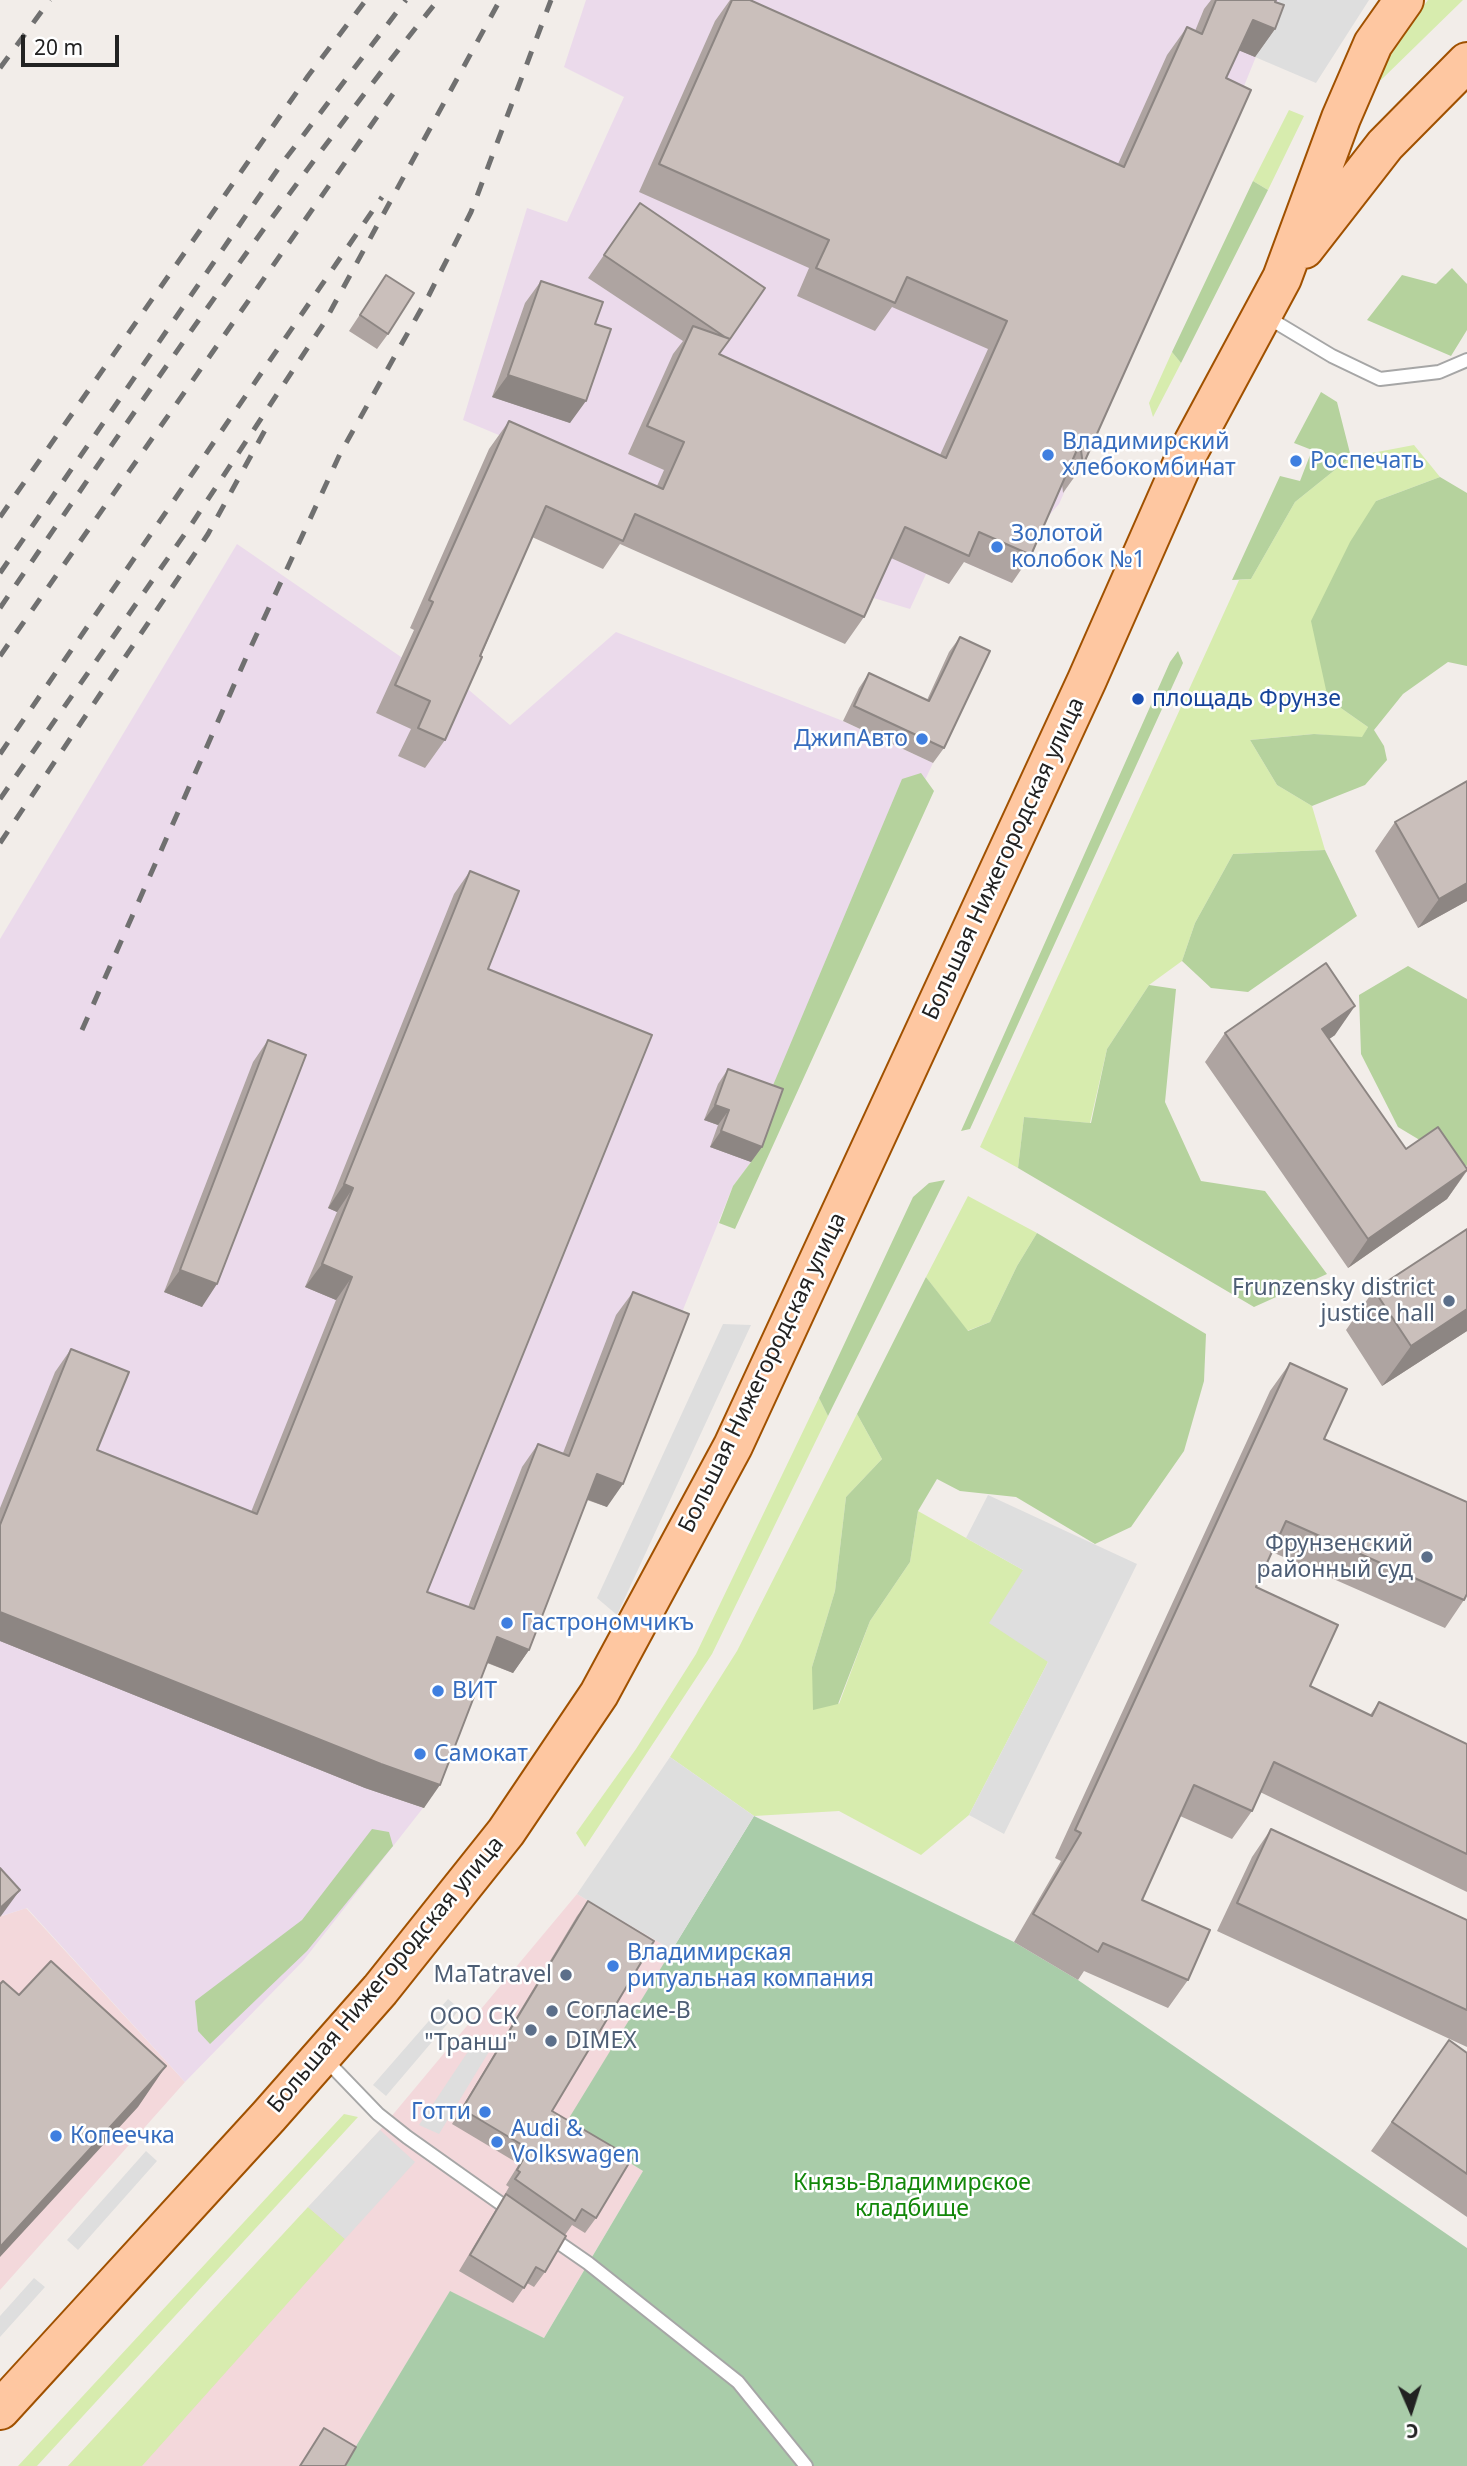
<!DOCTYPE html>
<meta charset="utf-8">
<style>
body{margin:0}
#map{position:relative;width:1467px;height:2466px;overflow:hidden;background:#f2ede9;font-family:"Noto Sans",sans-serif}
canvas{display:block}
.north{position:absolute;left:1376px;top:2375px;width:70px;height:70px;-webkit-text-stroke:5px #fff;paint-order:stroke;rotate:177deg;font-size:19px;font-weight:700;line-height:28px;text-align:center;color:#222}
.north::after{content:'';display:block;margin:auto;width:24px;height:32px;background:#222;clip-path:polygon(50% 0,100% 100%,50% 72%,0 100%)}
.scale{position:absolute;left:21px;top:35px;width:98px;height:32px;box-sizing:border-box;border:4px solid #222;border-top:0;padding-left:9px;font-size:21px;line-height:24px;white-space:nowrap;color:#222;-webkit-text-stroke:5px #fff;paint-order:stroke}
</style>
<div id="map">
<canvas width="1467" height="2466"></canvas>
<div class="north">С</div>
<div class="scale">20 m</div>
</div>
<script>
const g = document.querySelector('canvas').getContext('2d');
g.lineJoin = 'round';
function fillPath(path, color) { g.fillStyle = color; g.fill(path, 'evenodd'); }
function stroke(path, color, width, dash) { g.strokeStyle = color; g.lineWidth = width; g.lineCap = dash ? 'butt' : 'round'; g.setLineDash(dash || []); g.stroke(path); }
function label(font, color, halo, rows, align = 'center') {
  g.font = font + ' "Noto Sans",sans-serif'; g.lineWidth = 5; g.setLineDash([]); g.textBaseline = 'middle'; g.strokeStyle = halo; g.fillStyle = color; for (const [text, x, y, turn = 0] of rows) {
    g.save(); g.translate(x, y); g.rotate((+turn || 0) * Math.PI / 180); g.textAlign = isNaN(turn) ? turn : align; if (halo) g.strokeText(text, 0, 0); g.fillText(text, 0, 0); g.restore();
  }
}
const commercial = new Path2D(`
 M577,1894l95,56 -105,173 76,48 -99,167 -94,-46 -106,174h-276l312,-336z
 M26,1908l159,174 -185,208v-376l2,2z`);
const industrial = new Path2D(`
 M586,0h693l-48,118 -172,386 -26,30 -21,49 -52,-23 -11,24 -23,-10 -16,35 -43,-13 -216,-97 -188,-79 64,-212 40,14 57,-125 -60,-30z
 M237,544l164,113 62,28 47,40 106,-93 227,89 90,42 -160,341 -22,58 -18,24 -61,151 -119,142 -31,-12 -64,165 -93,155 58,21 -120,153 -118,121 -158,-174 -26,8 -1,-2v-975z`);
const grass = new Path2D(`
 M1428,0h35l-82,80 -9,-5z
 M1289,110l15,6 -36,74 -15,-9z
 M1172,352l9,11 -28,54 -4,-14z
 M1414,445l26,32 -64,24 -48,198 40,28 -6,11 -48,-4 -64,6 27,45 35,21 13,44 -92,4 -38,69 -13,38 -33,24 -42,64 -17,74 -66,-6 -6,51 -38,-21 259,-567 12,-1 44,-77 56,-45z
 M968,1196l69,37 -20,33 -27,56 -23,9 -41,-54z
 M819,1398l9,18 -116,238 -127,193 -9,-14 60,-84 60,-95z
 M857,1414l25,45 -36,38 -11,94 -23,76 27,37 31,-83 40,-59 8,-51 105,59 25,92 -79,153 -48,40 -82,-44 -85,5 -84,-59 67,-106z
 M344,2114l14,3 -321,349h-19z
 M308,2207l37,32 -203,227h-74z`);
const forest = new Path2D(`
 M1253,181l15,9 -87,173 -9,-11z
 M1452,268l15,16v46l-16,26 -84,-36 35,-45 34,9z
 M1321,392l16,10 14,55 -56,45 -44,77 -19,1 48,-104 20,5 12,-31 -18,-7z
 M1440,477l27,16v173l-19,-4 -45,32 -29,36 10,16 3,14 -22,25 -53,21 -35,-21 -27,-45 64,-6 48,3 6,-10 -40,-28 -17,-78 39,-79 26,-41z
 M1178,651l5,12 -213,466 -9,2 209,-469z
 M921,773l13,18 -199,438 -16,-6 14,-37 18,-24 20,-72 131,-311z
 M1325,850l32,66 -109,76 -37,-4 -29,-27 13,-38 38,-69z
 M1408,966l59,33v167l-9,-3 -60,-36 -37,-73 -2,-59z
 M1149,985l27,4 -11,113 36,79 64,10 62,83 -73,33 -236,-139 6,-51 67,6 16,-74z
 M945,1180l-117,236 -9,-18 94,-201 16,-14z
 M1037,1233l169,101 -2,47 -20,70 -53,76 -36,17 -79,-47 -56,-6 -23,-12 -19,32 -8,51 -40,59 -32,83 -25,6 -1,-43 23,-76 11,-94 36,-38 -25,-45 69,-137 42,54 22,-9 27,-56z
 M372,1829l17,3 4,14 -86,105 -97,93 -12,-13 -3,-30 107,-81z`);
const cemetery = new Path2D(`
 M754,1816l260,126 64,38 389,268v218h-1123l106,-175 94,47 99,-167 -77,-48z`);
const parking = new Path2D(`
 M1279,0h90l-53,83 -61,-26z
 M723,1324l28,1 -134,290 -20,-17z
 M988,1495l149,69 -133,270 -35,-19 79,-153 -59,-39 34,-53 -57,-32z
 M670,1757l84,59 -82,134 -95,-56z
 M448,1999l12,10 -74,87 -13,-11z
 M479,2035l14,10 -54,89 -20,-9z
 M380,2130l35,32 -70,77 -37,-32z
 M146,2151l11,10 -79,89 -11,-10z
 M34,2278l11,9 -45,50v-21z`);
const service = new Path2D(`
 M1267,317l65,39 48,23 59,-7 28,-12
 M325,2059l53,55 29,23 107,76
 M549,2236l39,27 150,119 68,84`);
const primary = new Path2D(`
 M1304,249l81,-104 82,-83
 M0,2410l269,-294 111,-126 126,-158 93,-138 134,-248 354,-766 97,-220 98,-182 59,-160 32,-74 31,-44`);
const rail = new Path2D(`
 M0,68l50,-68
 M0,517l308,-441 58,-76
 M0,573l280,-407 126,-166
 M0,608c141,-206 281,-413 438,-608
 M0,656l393,-562
 M0,754l382,-557
 M0,799l191,-274 133,-202 176,-323
 M0,843l208,-309 62,-113
 M82,1030l167,-379 91,-197 89,-159 42,-83 80,-212`);
const wall = new Path2D(`
 M730,0h20l368,164 49,-109 20,-28 8,4 9,-22 7,-9h65l-1,29 -20,28 -16,-7 -13,28 -143,387 -20,28 -1,-9 -31,71 -19,28 -48,-21 -15,22 -58,-26 -27,59 -19,27 -225,-100 -17,25 -71,-32 -87,203 -20,28 -27,-12 13,-27 -35,-16 38,-83 -4,-2 79,-179 20,-28 148,65 7,-16 -36,-16 45,-100 10,-13 -95,-63 52,-75 125,85 -46,66 221,101 48,-106 -96,-42 -17,24 -78,-35 12,-28 -170,-76 76,-171z
 M386,275l2,59 -11,15 -28,-18z
 M541,281l54,43 -25,99 -78,-26 33,-94z
 M960,637l-16,111 -11,15 -90,-42 16,-33 10,-15 58,27 22,-48z
 M1467,781v120l-49,27 -43,-77 20,-29z
 M470,871l18,98 -61,623 41,15 54,-140 16,-23 25,9 53,-138 17,-23 -26,215 -20,-7 -58,150 -16,23 -26,-10 -63,145 -59,-20 -365,-147v-133l55,-136 16,-23 26,101 154,62 85,-212 -31,-13 32,-75 -9,-4 126,-314z
 M1225,1033l110,2 -6,4 77,110 61,22 -20,28 -99,69 -143,-206z
 M268,1040l-66,267 -38,-15 89,-230z
 M728,1069l34,78 -11,15 -41,-15 8,-22 -14,-5 14,-36z
 M1467,1229v102l-85,55 -36,-56 28,-40z
 M1290,1363l34,76 140,161 -19,28 -173,-76 -16,35 54,99 60,29 9,-13 88,42v148l-207,-100 -8,19 -20,28 -52,-23 -38,84 46,80 -20,28 -84,-37 -6,9 -64,-38 47,-81 -6,-3 215,-467z
 M1271,1829l196,91v127l-250,-116 35,-74z
 M588,1901l-36,210 44,107 -11,15 -13,-8 -7,10 -20,37 -11,15 -7,-4 -14,20 -54,-32 37,-62 10,-14 -1,-1 4,-7 -3,-2 13,-21 -67,-40 125,-208z
 M1449,2040l18,13v164l-96,-66z`);
const shadedWall = new Path2D(`
 M1253,20l22,9 -20,28 -22,-9z
 M508,375l78,26 -16,22 -78,-26z
 M1467,883v18l-49,27 21,-29z
 M1355,1006l-20,29 -33,23 20,-29z
 M715,1105l14,5 -11,15 -14,-5z
 M721,1131l41,16 -11,15 -41,-15z
 M1467,1170l-20,29 -99,69 20,-29z
 M344,1184l9,4 -16,24 -9,-4z
 M322,1264l30,13 -16,23 -31,-13z
 M180,1270l37,14 -15,23 -38,-15z
 M1467,1309v22l-85,55 29,-40z
 M597,1474l26,10 -16,23 -26,-10z
 M0,1612l440,173 -16,23 -59,-20 -365,-147z
 M497,1637l32,13 -16,23 -32,-13z
 M20,1890l-19,26 -1,1v-9z
 M166,2066l-28,41 -138,150v-10z`);
const building = new Path2D(`
 M732,0h18l374,167 63,-140 15,7 14,-34h60l-1,2 9,3 -9,24 -22,-9 -27,58 25,12 -168,375 -3,-22 -49,112 -52,-23 -10,24 -64,-29 -41,90 -229,-103 -12,27 -77,-35 -66,150 2,1 -37,83 -27,-12 12,-27 -35,-16 38,-83 -4,-2 80,-179 154,68 21,-47 -37,-16 46,-100 37,13 -11,15 227,104 61,-137 -100,-44 -12,26 -79,-35 13,-28 -170,-76z
 M640,203l125,85 -35,51 -5,-2 -121,-82z
 M386,275l28,18 -26,41 -28,-19z
 M541,281l62,21 -8,22 16,5 -25,72 -78,-26z
 M960,637l30,14 -46,97 -90,-42 15,-33 60,28z
 M1467,781v102l-28,16 -44,-77z
 M470,871l49,20 -31,78 164,66 -225,557 47,17 64,-165 31,12 64,-164 56,22 -66,170 -26,-10 -68,176 -32,-13 -57,148 -59,-21 -381,-152v-87l71,-176 58,23 -32,78 160,64 95,-237 -30,-13 31,-76 -9,-4z
 M1326,963l29,43 -33,23 84,120 32,-22 29,42v1l-99,69 -143,-206z
 M268,1040l38,15 -89,229 -37,-14z
 M728,1069l55,20 -21,58 -41,-16 8,-21 -14,-5z
 M1467,1229v80l-56,37 -37,-56z
 M1290,1363l57,26 -23,50 143,63v92l-3,6 -178,-79 -30,66 82,38 -28,61 62,30 7,-14 88,42v110l-193,-92 -22,49 -58,-26 -52,115 68,30 -22,50 -85,-37 -5,9 -65,-38 48,-81 -6,-3z
 M1271,1829l196,91v90l-230,-107z
 M0,1868l20,22 -20,18z
 M588,1901l66,40 -102,170 80,47 -36,60 -14,-9 -7,12 -60,-42 5,-7 -3,-2 12,-21 -67,-40z
 M51,1961l115,105 -166,181v-263l3,-3 16,14z
 M1449,2040l18,13v121l-75,-52z
 M506,2194l60,42 -21,36 -9,-5 -12,21 -54,-33z
 M324,2428l32,19 -11,19h-45z`);
const markers = [
 [1048,455,7,"#3f7fe0"],
 [1296,461,7,"#3f7fe0"],
 [997,547,7,"#3f7fe0"],
 [1138,699,7,"#1a4fb4"],
 [922,739,7,"#3f7fe0"],
 [1449,1301,7,"#5c6f8a"],
 [1427,1557,7,"#5c6f8a"],
 [507,1623,7,"#3f7fe0"],
 [438,1691,7,"#3f7fe0"],
 [420,1754,7,"#3f7fe0"],
 [613,1966,7,"#3f7fe0"],
 [566,1975,7,"#5c6f8a"],
 [552,2011,7,"#5c6f8a"],
 [531,2030,7,"#5c6f8a"],
 [551,2041,7,"#5c6f8a"],
 [485,2112,7,"#3f7fe0"],
 [56,2136,7,"#3f7fe0"],
 [497,2142,7,"#3f7fe0"]
];
const shopNames = [
 ["Владимирский",1062,442],
 ["хлебокомбинат",1062,468],
 ["Роспечать",1310,461],
 ["Золотой",1011,534],
 ["колобок №1",1011,560],
 ["ДжипАвто",908,739,"right"],
 ["Гастрономчикъ",521,1623],
 ["ВИТ",452,1691],
 ["Самокат",434,1754],
 ["Владимирская",627,1953],
 ["ритуальная компания",627,1979],
 ["Готти",471,2112,"right"],
 ["Audi &",511,2129],
 ["Volkswagen",511,2155],
 ["Копеечка",70,2136]
];
const transitNames = [
 ["площадь Фрунзе",1152,699]
];
const streetNames = [
 ["Большая Нижегородская улица",1004,859,-65],
 ["Большая Нижегородская улица",763,1373,-64],
 ["Большая Нижегородская улица",386,1975,-50]
];
const serviceNames = [
 ["Frunzensky district",1435,1288],
 ["justice hall",1435,1314],
 ["Фрунзенский",1413,1544],
 ["районный суд",1413,1570],
 ["MaTatravel",552,1975],
 ["Согласие-В",566,2011,"left"],
 ["ООО СК",517,2017],
 ["\"Транш\"",517,2043],
 ["DIMEX",565,2041,"left"]
];
const parkNames = [
 ["Князь-Владимирское",912,2183],
 ["кладбище",912,2209]
];
fillPath(commercial, '#f3d8db');
fillPath(industrial, '#ebdaeb');
fillPath(grass, '#d7ecae');
fillPath(forest, '#b5d29d');
fillPath(cemetery, '#a9cca9');
fillPath(parking, '#dedede');
stroke(service, '#a6a6a6', 16);
stroke(primary, '#a05100', 42);
stroke(service, '#fff', 12);
stroke(primary, '#fec7a1', 38);
stroke(rail, '#707070', 5, [14, 14]);
fillPath(wall, '#aea4a1');
fillPath(shadedWall, '#8d8683');
fillPath(building, '#cabfbb');
stroke(building, '#8d8683', 2);
for (const [x, y, r, color] of markers) { const dot = new Path2D(); dot.arc(x, y, r, 0, 2 * Math.PI); g.fillStyle = color; g.fill(dot); stroke(dot, '#fff', 2.5); }
label('23px', '#366cbe', '#fff', shopNames, 'left');
label('23px', '#164399', '#fff', transitNames, 'left');
label('23px', '#222', '#fff', streetNames);
label('23px', '#4e5e75', '#fff', serviceNames, 'right');
label('23px', '#128709', '#fff', parkNames);
</script>
